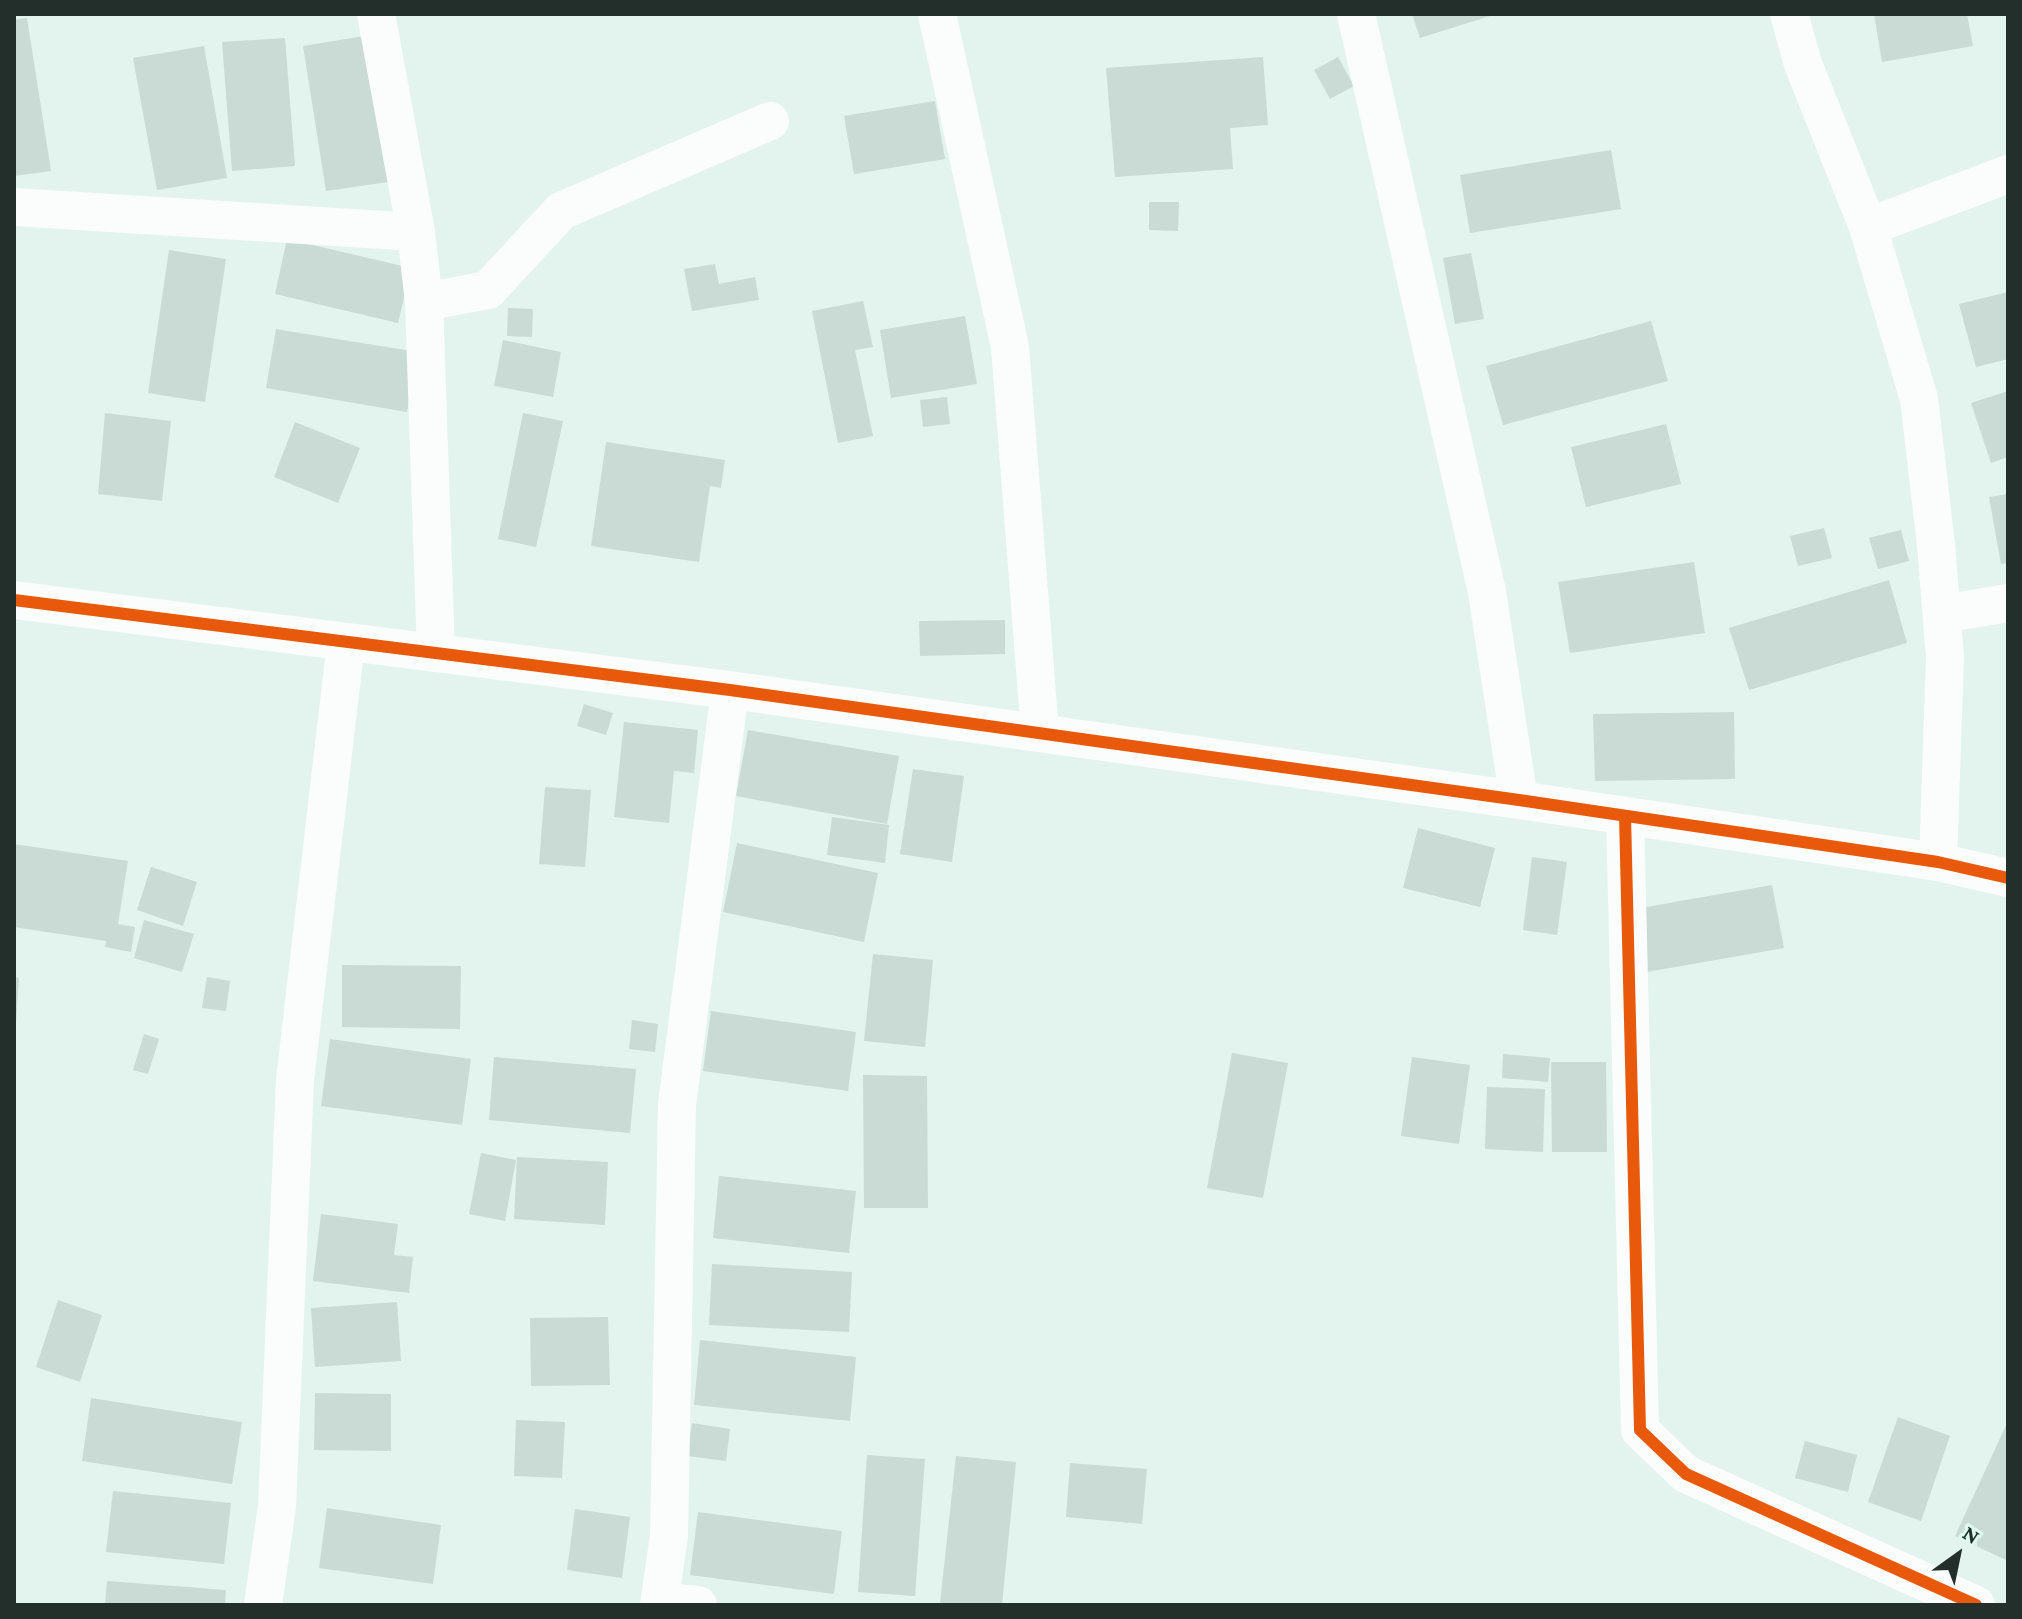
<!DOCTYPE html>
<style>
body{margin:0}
#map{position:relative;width:2022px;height:1619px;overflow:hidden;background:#e3f3ed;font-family:"Crimson Pro",serif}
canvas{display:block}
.frame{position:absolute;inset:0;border:16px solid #232f2b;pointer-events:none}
.north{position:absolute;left:1918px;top:1515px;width:80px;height:80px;-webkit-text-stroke:6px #dcfaef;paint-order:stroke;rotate:33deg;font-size:22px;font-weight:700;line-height:32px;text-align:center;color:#232f2b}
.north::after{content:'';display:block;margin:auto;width:28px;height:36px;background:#232f2b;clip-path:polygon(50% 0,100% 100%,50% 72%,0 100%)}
</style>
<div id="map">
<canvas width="2022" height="1619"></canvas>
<div class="frame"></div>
<div class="north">N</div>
</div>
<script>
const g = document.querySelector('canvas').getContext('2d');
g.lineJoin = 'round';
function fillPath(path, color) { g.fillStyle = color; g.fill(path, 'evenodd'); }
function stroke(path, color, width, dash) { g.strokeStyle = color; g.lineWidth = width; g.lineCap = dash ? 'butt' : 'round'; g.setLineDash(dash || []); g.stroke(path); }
const building = new Path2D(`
 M1412,14h81v1l-73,23z
 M1874,14h93l6,32 -91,16z
 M27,18l24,153 -37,5v-156z
 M364,36l24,146 -62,9 -23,-145z
 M285,38l10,128 -63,5 -10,-129z
 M204,46l23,132 -70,12 -24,-132z
 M1263,57l5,68 -38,3 3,41 -118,8 -9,-109z
 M1338,57l16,29 -24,13 -16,-29z
 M935,101l10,58 -91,15 -10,-58z
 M1611,150l10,59 -151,24 -10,-58z
 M1149,202h30l-1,29 -29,-1z
 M287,239l124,29 -13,55 -123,-29z
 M169,250l57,9 -21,143 -57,-9z
 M1471,253l13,66 -29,5 -12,-66z
 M715,264l4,20 36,-7 4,23 -67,11 -8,-42z
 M2008,292v67l-32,8 -17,-63z
 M863,301l10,46 -18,3 18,86 -35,7 -26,-132z
 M508,308l25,1 -1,28 -25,-1z
 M965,316l12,68 -86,14 -11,-68z
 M1651,321l17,60 -165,44 -17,-59z
 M276,329l141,23 -10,60 -141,-24z
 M503,340l58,12 -8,45 -59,-11z
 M2008,391v66l-17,6 -20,-60z
 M947,397l3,27 -27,3 -3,-27z
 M105,413l66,8 -9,80 -64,-7z
 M523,413l40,8 -27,126 -38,-8z
 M295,422l65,26 -22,55 -64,-26z
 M1666,424l15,60 -95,23 -15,-60z
 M606,442l119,18 -4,28 -11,-2 -11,76 -108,-16z
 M2008,494v69l-7,1 -12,-67z
 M1824,528l8,30 -34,8 -8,-30z
 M1901,530l8,31 -31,8 -9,-31z
 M1694,562l11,71 -135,20 -12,-71z
 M1889,580l18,63 -158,47 -20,-62z
 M1005,620v34l-85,2 -1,-35z
 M584,704l29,9 -7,22 -29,-9z
 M1734,712l1,67 -140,2 -2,-67z
 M624,722l74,8 -4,43 -20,-2 -5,52 -55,-6z
 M748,730l151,26 -12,68 -151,-28z
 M913,769l51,7 -12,86 -52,-8z
 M545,787l46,3 -6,77 -46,-3z
 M832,817l57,8 -4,38 -58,-8z
 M1418,828l77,20 -15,59 -77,-19z
 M737,843l141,30 -14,69 -141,-30z
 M14,844l114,17 -10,63 17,3 -4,25 -26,-5 1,-6 -92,-14z
 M1532,857l35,5 -10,73 -34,-5z
 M151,867l46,15 -14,44 -46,-16z
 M1772,885l12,63 -137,24 -12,-63z
 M144,920l50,14 -12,38 -48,-14z
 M873,954l60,6 -8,87 -61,-6z
 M342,965l119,1 -1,63 -118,-2z
 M14,977l5,1 -3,45h-2z
 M207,977l23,4 -4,30 -24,-3z
 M711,1011l145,21 -8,59 -145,-20z
 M632,1020l26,4 -3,28 -26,-3z
 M144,1034l15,5 -11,35 -15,-4z
 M330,1039l141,20 -9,66 -141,-19z
 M1232,1053l56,10 -25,135 -56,-10z
 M1503,1054l47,4 -2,24 -46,-4z
 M494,1057l142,12 -6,64 -141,-13z
 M1412,1057l58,8 -11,79 -58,-8z
 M1551,1062h55l1,90h-55z
 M863,1075l64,1 1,132h-64z
 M1487,1087l58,2 -2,63 -58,-3z
 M481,1153l35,7 -11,61 -36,-7z
 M517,1157l91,5 -3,63 -91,-6z
 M719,1176l137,15 -7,62 -136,-15z
 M321,1214l77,10 -4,31 19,2 -4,36 -96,-12z
 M712,1264l140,8 -3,60 -140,-7z
 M58,1300l44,15 -22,67 -44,-15z
 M397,1302l4,59 -86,6 -4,-59z
 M608,1317l2,68 -79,1 -1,-68z
 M700,1340l156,17 -6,64 -156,-16z
 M315,1393l76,1v57l-77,-1z
 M91,1398l151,24 -10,62 -150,-23z
 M1898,1417l52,19 -29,85 -53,-19z
 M516,1420l49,2 -3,56 -48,-2z
 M2008,1421v140l-53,-25z
 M692,1423l38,6 -4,32 -39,-5z
 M1805,1441l52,14 -9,37 -53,-14z
 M867,1455l58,4 -10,137 -57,-4z
 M956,1456l60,6 -14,143 -62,-2z
 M1070,1463l77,6 -5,55 -76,-7z
 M113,1491l118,12 -7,61 -118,-12z
 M327,1508l114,17 -8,59 -114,-16z
 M575,1509l55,8 -8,61 -55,-8z
 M698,1512l144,19 -8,63 -144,-19z
 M107,1581l119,9 -1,15h-120z`);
const minor = new Path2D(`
 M376,14l40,218 8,70 12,351
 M937,14l73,333 30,386
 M1356,14l131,578 32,208
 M1789,14l14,50 65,163 51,172 17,146 9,112 -7,205
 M14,207l402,25
 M1868,227l140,-53
 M424,302l64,-12 73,-79 209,-90
 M14,600l716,90 789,110 419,62 70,16
 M1942,614l66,-11
 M1625,816l15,614 46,44 290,131
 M660,1602l38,3
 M263,1605l14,-99 18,-426 51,-438
 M659,1605l10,-69 8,-431 53,-415`);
const cycleway = new Path2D(`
 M14,600l716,90 789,110 419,62 70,16
 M1625,816l15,614 46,44 290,131`);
fillPath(building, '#c9dbd4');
stroke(minor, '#fbfdfc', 38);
stroke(cycleway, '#e8590c', 12);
</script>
